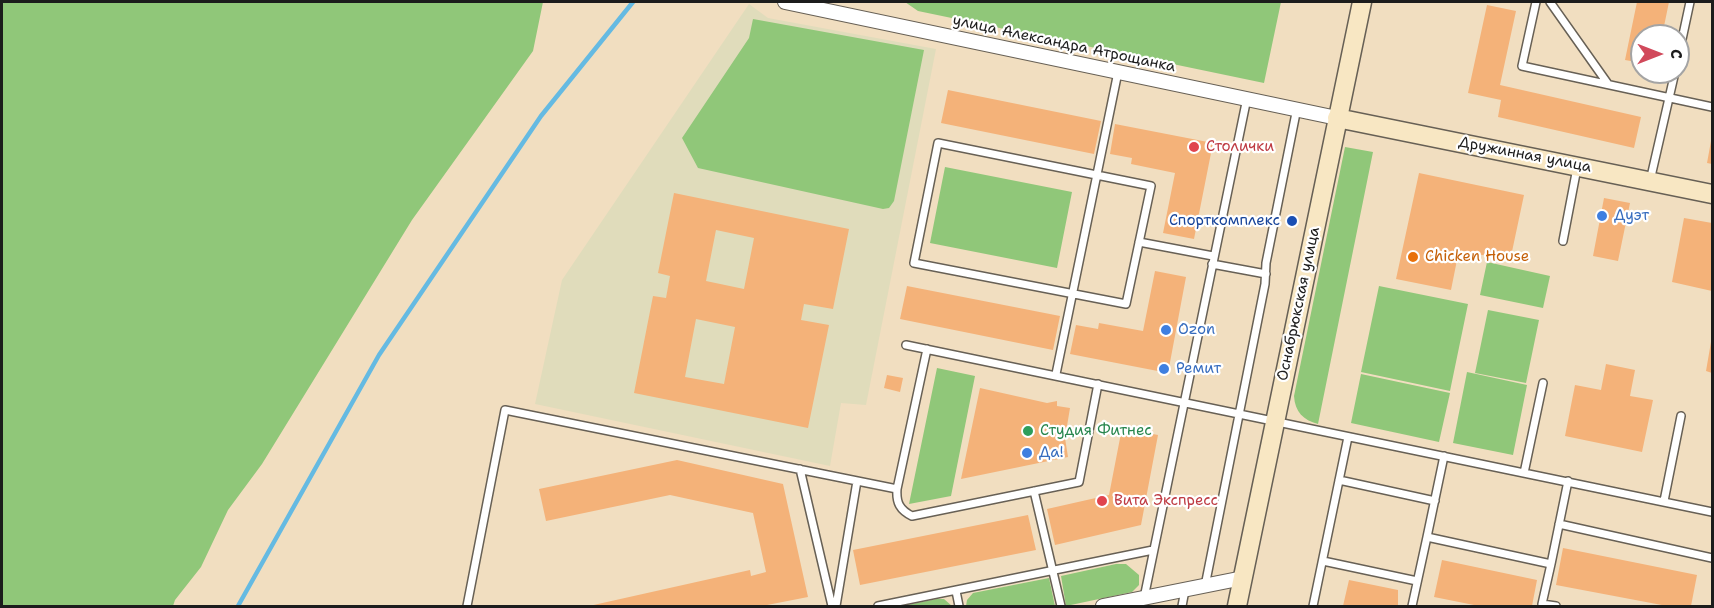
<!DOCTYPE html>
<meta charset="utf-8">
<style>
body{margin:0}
#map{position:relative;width:1714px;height:608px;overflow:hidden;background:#f1dec0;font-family:"Shantell Sans",sans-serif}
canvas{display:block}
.frame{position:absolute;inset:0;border:3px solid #1c1c1c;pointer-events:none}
.north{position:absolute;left:1630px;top:24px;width:60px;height:60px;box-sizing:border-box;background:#fff;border:2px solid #a4a4a4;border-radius:50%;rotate:90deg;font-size:16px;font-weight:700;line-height:24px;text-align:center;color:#1c1c1c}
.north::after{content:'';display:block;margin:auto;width:21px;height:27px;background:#d1495b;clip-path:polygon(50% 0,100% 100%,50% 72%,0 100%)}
</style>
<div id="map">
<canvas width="1714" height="608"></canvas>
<div class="frame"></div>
<div class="north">С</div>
</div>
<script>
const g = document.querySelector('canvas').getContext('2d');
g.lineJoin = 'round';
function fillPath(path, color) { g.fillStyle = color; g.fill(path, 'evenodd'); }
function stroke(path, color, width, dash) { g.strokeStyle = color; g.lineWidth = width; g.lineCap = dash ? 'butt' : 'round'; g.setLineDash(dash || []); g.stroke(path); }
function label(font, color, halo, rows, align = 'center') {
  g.font = font + ' "Shantell Sans",sans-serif'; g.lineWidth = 4.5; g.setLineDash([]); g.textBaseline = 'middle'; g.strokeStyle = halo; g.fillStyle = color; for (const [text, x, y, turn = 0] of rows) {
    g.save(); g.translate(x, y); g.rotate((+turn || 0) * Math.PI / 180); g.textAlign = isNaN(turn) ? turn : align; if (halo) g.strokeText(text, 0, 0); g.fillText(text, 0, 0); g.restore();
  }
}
const built = new Path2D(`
 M749,4l19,14 168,31 -70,356 -25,-2 -11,63 -295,-62 27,-124z`);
const green = new Path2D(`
 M2,2h541l-10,49 -121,169 -150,244 -34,46 -27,57 -26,33 -2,6h-171z
 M905,2h376l-17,81 -346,-72z
 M753,19l171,31 -30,151 -5,7 -6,1 -185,-41 -16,-30 67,-100z
 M1345,147l28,5 -55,272c-15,-4 -23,-12 -24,-28z
 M945,167l127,25 -15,76 -127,-25z
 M1487,262l63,14 -7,32 -63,-13z
 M1379,286l89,18 -18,87 -89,-19z
 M1488,310l51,10 -13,63 -51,-10z
 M937,368l38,8 -24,120 -42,8z
 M1467,372l60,13 -14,70 -60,-12z
 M1361,374l89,19 -11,49 -88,-19z
 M1116,564h10l13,11v10l-7,7 -66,14 -5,-30z
 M1049,578l6,28h-89l1,-6 6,-7z
 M937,599h7l8,7h-50z`);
const stream = new Path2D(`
 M238,606l141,-251 162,-239 92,-114`);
const building = new Path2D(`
 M1637,2h32l-7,34h-20v27l-17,-3z
 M1487,5l29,6 -16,74 141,32 -7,31 -136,-31 3,-17 -33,-7z
 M948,90l153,31 -7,33 -153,-31z
 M1115,124l98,19 -19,96 -31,-6 12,-60 -44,-9 1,-6 -22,-4z
 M1711,141h1v23l-5,-1z
 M1419,173l105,22 -14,66 -51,-11 -8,40 -55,-11z
 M674,193l175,36 -16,80 -29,-5 -3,16 28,5 -21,103 -174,-35 19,-97 13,2 4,-22 -12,-3zM716,230l38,8 -10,51 -38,-8zM696,319l39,8 -11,57 -39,-7z
 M1604,198l26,5 -12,58 -25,-5z
 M1684,218l28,5v68l-40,-9z
 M1155,271l31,6 -18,96 -98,-19 6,-29 22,4 1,-6 44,8z
 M907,286l153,30 -7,34 -153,-31z
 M1711,342h1v31l-6,-2z
 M1606,364l29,6 -5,26 23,4 -11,52 -77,-16 10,-51 26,5z
 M887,375l16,3 -3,14 -16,-4z
 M980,388l67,15 10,-2v5l13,2 -5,30 3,19 -107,22z
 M1122,428l36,7 -17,90 -86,20 -8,-36 62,-14z
 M677,460l106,24 25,113 -46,9h-173l161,-36 1,6 15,-4 -13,-59 -83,-18 -124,26 -7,-32z
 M1028,515l8,35 -176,35 -7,-35z
 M1563,548l134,27 -6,31h-24l-111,-21z
 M1442,560l95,20 -5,26h-53l-45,-9z
 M1349,580l49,10v16h-55z`);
const lane = new Path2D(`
 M1536,2l-14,64 190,41
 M1550,2l58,82
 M1678,58l12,-56
 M938,143l213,43 -25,118 -212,-41z
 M1650,181l25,-109
 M1563,241l14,-73
 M1139,242l74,14
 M1212,264l54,10
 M906,345l806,167
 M927,349l-30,140c-1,14 3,21 15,27l167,-34 19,-98
 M1056,374l62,-302
 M1444,456l-17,81 124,27 17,-83
 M800,469l32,137
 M1524,473l19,-90
 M1339,480l96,21
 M1034,491l27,115
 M1664,501l17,-85
 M1559,524l153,34
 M1323,561l94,20
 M1551,564l-9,40 14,2
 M1205,586l60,-302 1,-21 31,-155
 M956,591l3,15
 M1144,598l103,-500
 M467,606l38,-196 392,79
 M836,606l21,-125
 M878,606l275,-56
 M1182,606l3,-16
 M1313,606l35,-169
 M1412,606l15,-69`);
const street = new Path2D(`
 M785,2l552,116
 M1103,606l140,-28`);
const secondary = new Path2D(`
 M1337,118l375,76
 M1237,606l125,-604`);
const markers = [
 [1194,147,6,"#e0444e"],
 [1602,216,6,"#3f7fe0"],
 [1292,221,6,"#1a4fb4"],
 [1413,257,6,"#e8710a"],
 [1166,330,6,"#3f7fe0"],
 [1164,369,6,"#3f7fe0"],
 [1028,431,6,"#2e9e5b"],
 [1027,453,6,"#3f7fe0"],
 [1102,501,6,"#e0444e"]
];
const streetNames = [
 ["улица Александра Атрощанка",1064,44,12],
 ["Дружинная улица",1525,155,11],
 ["Оснабрюкская улица",1299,304,-78]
];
const healthNames = [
 ["Столички",1206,147],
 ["Вита Экспресс",1114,501]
];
const shopNames = [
 ["Дуэт",1614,216],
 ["Ozon",1178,330],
 ["Ремит",1176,369],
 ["Да!",1039,453]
];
const transitNames = [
 ["Спорткомплекс",1280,221]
];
const foodNames = [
 ["Chicken House",1425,257]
];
const leisureNames = [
 ["Студия Фитнес",1040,431]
];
fillPath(built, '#e0dcbb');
fillPath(green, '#90c779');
stroke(stream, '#65bae2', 4.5);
fillPath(building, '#f4b279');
stroke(lane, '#676055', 10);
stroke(street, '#676055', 16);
stroke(secondary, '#676055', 21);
stroke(lane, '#fff', 7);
stroke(street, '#fff', 14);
stroke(secondary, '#f8e7c3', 18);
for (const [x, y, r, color] of markers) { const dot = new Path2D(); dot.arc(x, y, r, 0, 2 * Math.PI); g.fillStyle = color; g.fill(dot); stroke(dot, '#fff', 2); }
label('15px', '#1c1c1c', '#fff', streetNames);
label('15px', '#be3a42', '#fff', healthNames, 'left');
label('15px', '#366cbe', '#fff', shopNames, 'left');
label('15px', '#164399', '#fff', transitNames, 'right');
label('15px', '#c56008', '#fff', foodNames, 'left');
label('15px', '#27864d', '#fff', leisureNames, 'left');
</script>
